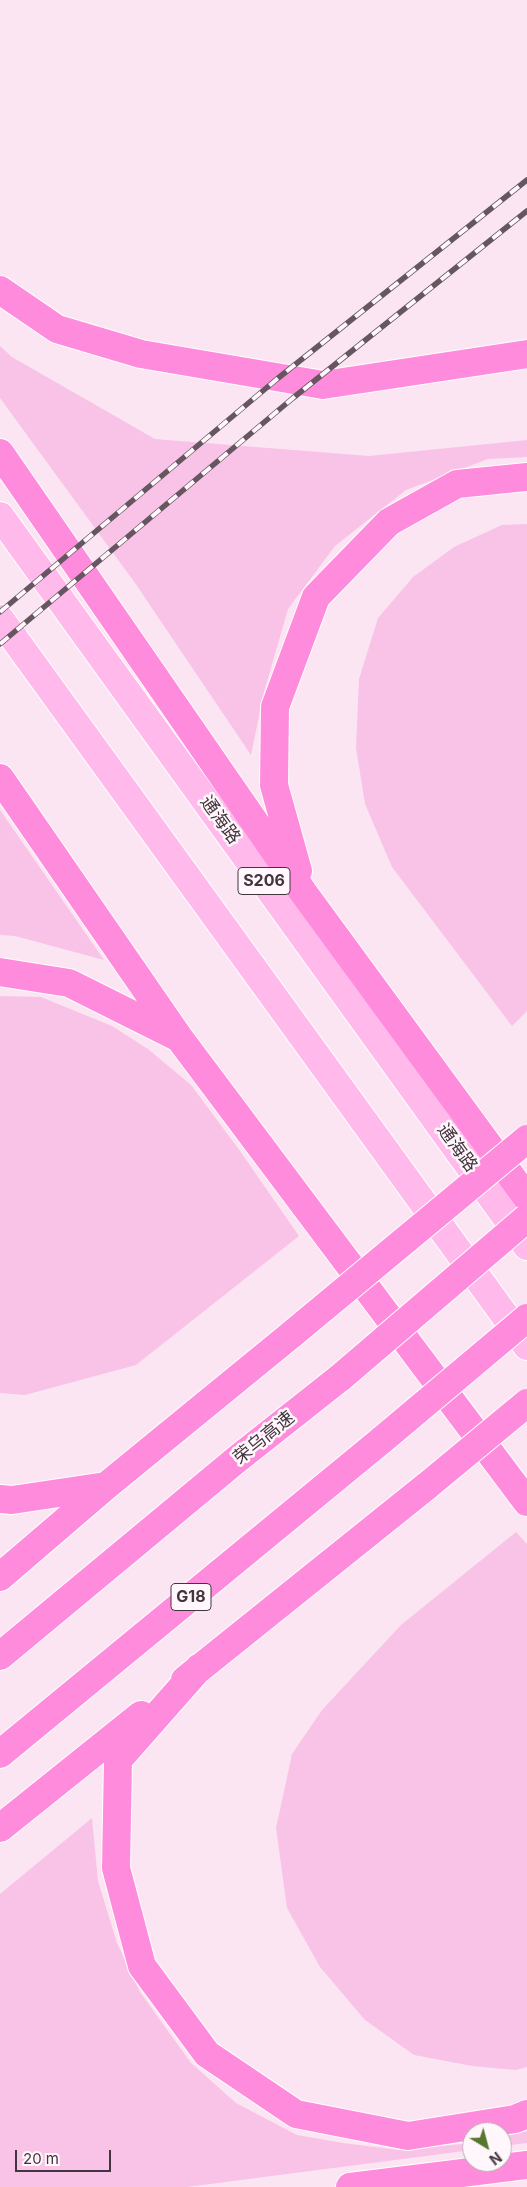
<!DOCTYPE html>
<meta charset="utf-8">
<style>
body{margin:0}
#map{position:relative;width:527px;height:2187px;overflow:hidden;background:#fbe5f3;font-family:Inter,sans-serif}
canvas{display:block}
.north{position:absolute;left:462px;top:2122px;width:50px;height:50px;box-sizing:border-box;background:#fff7fc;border:1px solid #b4a9b0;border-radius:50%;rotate:143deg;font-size:14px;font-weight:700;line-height:20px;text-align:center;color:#43353e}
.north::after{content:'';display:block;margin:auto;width:18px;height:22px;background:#58772e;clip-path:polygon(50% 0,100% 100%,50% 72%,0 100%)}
.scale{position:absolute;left:15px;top:2150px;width:96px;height:22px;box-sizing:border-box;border:2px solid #43353e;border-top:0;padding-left:6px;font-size:15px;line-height:18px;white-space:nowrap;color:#43353e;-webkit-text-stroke:4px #fff7fc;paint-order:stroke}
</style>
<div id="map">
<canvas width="527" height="2187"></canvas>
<div class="north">N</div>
<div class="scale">20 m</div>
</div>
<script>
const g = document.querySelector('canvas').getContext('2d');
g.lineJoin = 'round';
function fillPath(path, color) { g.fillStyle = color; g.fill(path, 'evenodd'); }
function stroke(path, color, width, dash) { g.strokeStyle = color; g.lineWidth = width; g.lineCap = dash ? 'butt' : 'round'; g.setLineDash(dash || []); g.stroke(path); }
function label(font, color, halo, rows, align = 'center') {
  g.font = font + ' Inter,"Noto Sans SC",sans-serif'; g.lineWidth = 5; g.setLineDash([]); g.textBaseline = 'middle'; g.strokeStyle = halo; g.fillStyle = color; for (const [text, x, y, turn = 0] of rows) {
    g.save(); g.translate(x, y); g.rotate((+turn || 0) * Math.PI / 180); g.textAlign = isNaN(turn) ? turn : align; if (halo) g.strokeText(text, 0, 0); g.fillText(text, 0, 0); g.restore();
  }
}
const green = new Path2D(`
 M0,346l12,11 143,82 214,17 158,-16v17l-39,2 -82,31 -71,56 -47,63 -24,83 -13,63 -116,-172 -135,-185z
 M527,524v487l-15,15 -120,-159 -27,-63 -9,-56 3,-69 19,-61 35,-41 41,-30 48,-22z
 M0,810l104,150 -89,-24 -15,-1z
 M0,996l41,1 71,29 36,23 43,36 49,66 59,85 -163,129 -111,30 -25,-2z
 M516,1532l11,12v523l-11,3 -44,-4 -58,-11 -49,-35 -45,-53 -33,-59 -11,-80 16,-74 30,-44 79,-85z
 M92,1818l6,63 19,62 23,49 51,71 45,40 61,32 46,8 56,7 73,-7v7l-285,37h-187v-293z
 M527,2131v12l-25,3v-9z`);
const primary = new Path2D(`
 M0,516l527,730
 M0,619l527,727`);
const highway = new Path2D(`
 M0,290l57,39 84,25 182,31 204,-31
 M0,453l303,439 224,306
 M0,778l180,261 347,463
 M298,871l-24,-86 1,-78 41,-110 73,-75 68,-38 70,-7
 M0,972l69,11 108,54
 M0,1499l12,1 94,-14
 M0,1577l106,-91 186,-152
 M0,1656l236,-196 105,-83
 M199,1668l-81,92 -2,108 26,98 65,88 89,60 112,22 107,-17 12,-5
 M185,1680l243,-195
 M0,1754l383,-315
 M0,1828l141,-113
 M350,2187l177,-22`);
const rail = new Path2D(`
 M0,612l277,-233 250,-199
 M0,644l293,-246 234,-187`);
const highwayBridge = new Path2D(`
 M292,1334l235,-195
 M341,1377l186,-159
 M383,1439l144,-121
 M428,1485l99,-82`);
const shields = [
 [264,881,52],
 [191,1597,40]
];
const shieldNames = [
 ["S206",264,881],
 ["G18",191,1597]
];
const streetNames = [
 ["通海路",220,820,54],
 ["通海路",457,1148,54],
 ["荣乌高速",264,1438,-39]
];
fillPath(green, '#f9c3e7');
stroke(primary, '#fff', 30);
stroke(highway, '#fff', 30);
stroke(primary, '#ffb9eb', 28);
stroke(highway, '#ff8bdd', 28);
stroke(rail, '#655660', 5.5);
stroke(rail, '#fff7fc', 4, [11]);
stroke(highwayBridge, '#fff', 30, []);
stroke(highwayBridge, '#ff8bdd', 28);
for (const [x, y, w] of shields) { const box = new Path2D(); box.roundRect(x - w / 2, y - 13.5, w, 27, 4); g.fillStyle = '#fff7fc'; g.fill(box); stroke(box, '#43353e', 1); }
label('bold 16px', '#43353e', null, shieldNames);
label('18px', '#43353e', '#fff7fc', streetNames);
</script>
